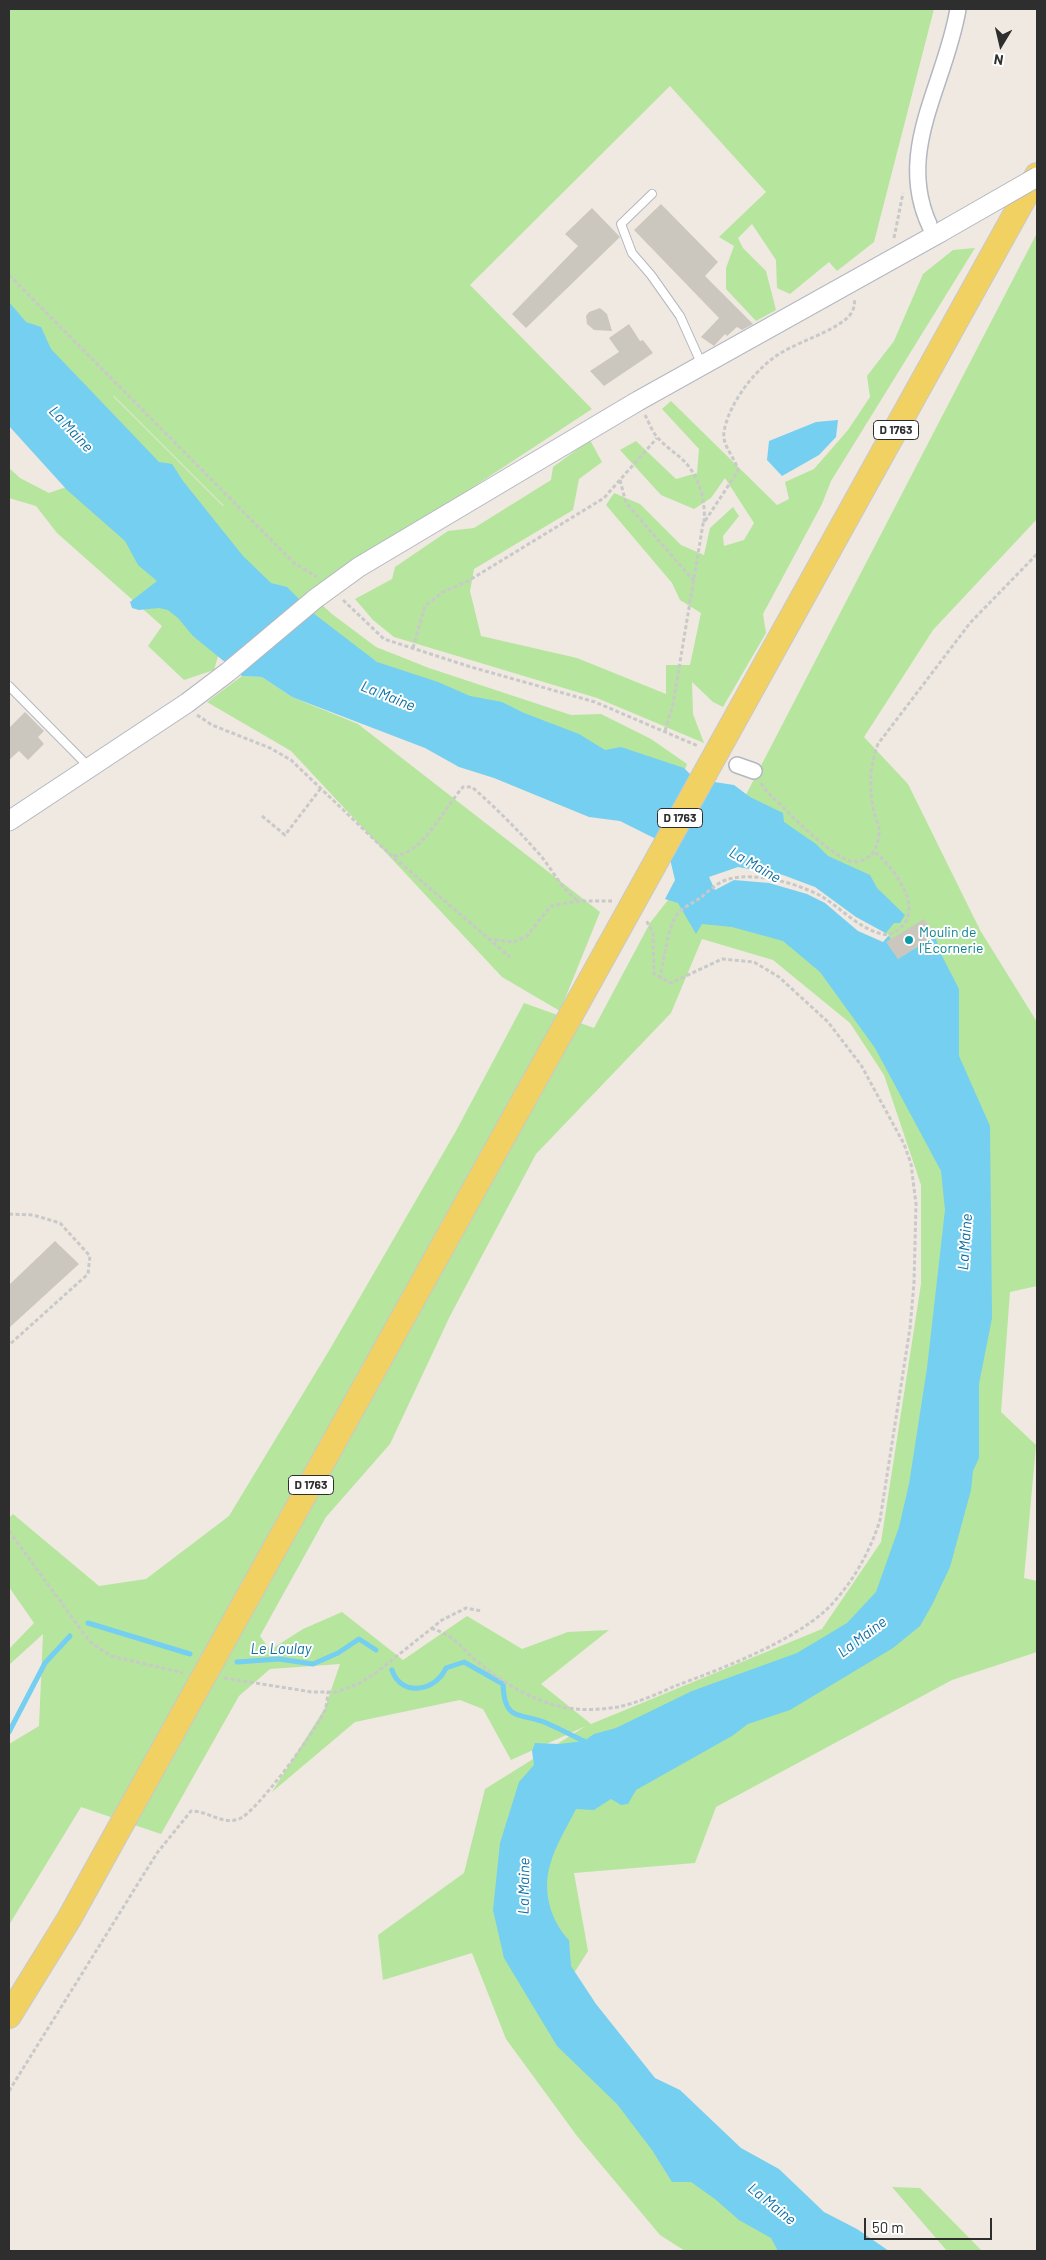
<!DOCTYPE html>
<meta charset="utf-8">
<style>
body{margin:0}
#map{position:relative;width:1046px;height:2260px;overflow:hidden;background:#efe9e1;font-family:Barlow,sans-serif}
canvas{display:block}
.frame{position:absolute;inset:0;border:10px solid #2e2e2e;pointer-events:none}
.north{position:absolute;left:976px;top:20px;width:50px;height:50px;-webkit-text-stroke:4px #fff;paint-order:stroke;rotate:189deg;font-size:14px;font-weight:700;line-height:20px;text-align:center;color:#2e2e2e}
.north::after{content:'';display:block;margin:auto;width:18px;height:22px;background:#2e2e2e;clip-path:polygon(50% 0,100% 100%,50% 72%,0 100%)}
.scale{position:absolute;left:864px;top:2218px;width:128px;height:22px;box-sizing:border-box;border:2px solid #2e2e2e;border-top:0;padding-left:6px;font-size:15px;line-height:18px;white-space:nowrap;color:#2e2e2e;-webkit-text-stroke:4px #fff;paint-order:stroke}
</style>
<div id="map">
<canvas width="1046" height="2260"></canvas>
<div class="frame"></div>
<div class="north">N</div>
<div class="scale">50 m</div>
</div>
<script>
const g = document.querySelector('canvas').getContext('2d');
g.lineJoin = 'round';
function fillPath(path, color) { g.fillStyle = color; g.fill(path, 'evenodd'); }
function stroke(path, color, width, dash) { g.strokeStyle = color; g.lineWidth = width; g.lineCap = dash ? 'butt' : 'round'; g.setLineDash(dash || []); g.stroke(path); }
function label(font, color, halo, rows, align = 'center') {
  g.font = font + ' Barlow,sans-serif'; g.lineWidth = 4; g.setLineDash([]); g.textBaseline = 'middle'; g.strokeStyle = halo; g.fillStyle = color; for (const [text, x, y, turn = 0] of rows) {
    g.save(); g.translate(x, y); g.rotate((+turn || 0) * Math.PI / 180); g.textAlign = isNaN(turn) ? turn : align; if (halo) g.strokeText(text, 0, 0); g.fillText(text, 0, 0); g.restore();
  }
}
const green = new Path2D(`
 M9,9h925l-60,233 -37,29 -8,-9 -39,32 -13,-6 -1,-28 -24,-36 -14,14 5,10 23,23 10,39 -20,11 -30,-32v-21l8,-22 -15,-9 47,-45 -96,-106 -200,199 122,124 -282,185 22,20 44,33 53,21 142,47 30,-1 50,25 36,25 -6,15 -292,-104 -112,-76 -268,-283zM113,396h1l110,110h-1z
 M1037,233v286l-104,111 -69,107 44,47 72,146 57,92v264l-27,6 -9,120 35,33 -12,133 13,3v71l-85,28 -236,127 -21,56 -121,10 14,78 -40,63 241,237h-104l-25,-16 -83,-99 -71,-97 -34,-86 -89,27 -5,-45 86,-62 21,-84 101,-63 -75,34 -28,-51 -23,-9 -5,1 -100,21 -83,70 53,-84 15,-44 -70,5 -31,27 -78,138 -80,-27 -72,118v-181l30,-18 4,-92 -34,31v-16l25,-26 -25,-36v-69l4,-4 86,72 47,-7 83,-63 101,-167 126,-218 68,-128 70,25 56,-105 87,-111zM702,939l71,21 77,63 34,52 37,110v99l-40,258 -59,87 -231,95 -50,-40 68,-54 -41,2 -46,17 -55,-33 -64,44 -61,-48 -39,17 -33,21 -10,-14 66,-119 64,-73 60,-128 86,-162 135,-141z
 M975,248l-144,233 -9,23 -59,110 3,19 -43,74 -10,-5 -21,-20 1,32 11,29 -107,-45 -203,-61 -21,-17 -18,-21 37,-20 3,-12 53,-36 26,-3 77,-48 2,-13 37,-27 12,22 -23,17 -6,31 -99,59 -4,22 11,45 96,22 89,36v-29h24l11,-52 -21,-13 -8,-17 -66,-78 8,-12 26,11 41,41 23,10 6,-27 23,-21 6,9 -16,20 1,10 20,-6 10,-17 -29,-45 -14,20 -17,11 -33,-14 -41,-45 16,-9 40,38 21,-6 2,-24 -37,-40 9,-8 106,104 12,-6 -4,-17 29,-13 34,-39 22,-33 -3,-21 27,-35 29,-67 30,-24z
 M9,468l11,10 29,15 26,-9 152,142 -13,44 -30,10 -36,-34 14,-20 -105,-93 -21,-27 -27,-8z
 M242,676l20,1 30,20 66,27 242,188 -40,99 -58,-34 -211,-226 -84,-49z
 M892,2187l28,1 62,63h-35z`);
const water = new Path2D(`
 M9,302l17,20 15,5 10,22 108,113 13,2 11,17 60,75 28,27 16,4 26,26 64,49 61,20 32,14 32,6 22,11 55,21 26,16 16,-3 63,21 11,11 39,6 16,12 33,16 1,9 32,22 12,12 42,19 7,13 28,27 -5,8h-6l-8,10 5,6 -4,3 11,17 37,-23 6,18 18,35v67l31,70 2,192 -13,66v74l-6,13 -2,19 -21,77 -18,38 -12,21 -27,22 -103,62 -42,14 -16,12 -96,54 -8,14 -7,1 -10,-6 -17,11 -18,-1c-9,18 -21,37 -26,56 -8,26 1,57 19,75l2,26 25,38 59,74 25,12 61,58 38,21 45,43 33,17 32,22h-111l-7,-13 -32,-18 -24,-21 -24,-17h-19l-20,-32 -35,-46 -60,-58 -53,-88 -11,-48 7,-67 19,-61 15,-17 -2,-14 3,-8 24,1 25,-3 10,-7 22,-6 76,-37 105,-38 50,-30 29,-31 23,-65 10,-43 18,-116 18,-158 -4,-39 -66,-123 -55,-76 -37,-31 -51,-14 -30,-3 -6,10 -18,-31 -13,-4 10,-19 -5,-21 -16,-21 -34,-17 -31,-4 -95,-39 -35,-11 -34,-19 -133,-51 -30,-20 -20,-1 -49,-40 -15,-18 -10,-8 -9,-2 -20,2 -7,-2 -2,-6 27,-21 -19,-16 -13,-24 -58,-51 -58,-64z
 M838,420l-2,17 -17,18 -37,21 -15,-16 2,-19 47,-19z`);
const pier = new Path2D(`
 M738,867l45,8 32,12 41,30 33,18 -6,7 -25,-11 -33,-28 -18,-9 -38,-11 -35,-3 -19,10 -6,-13z`);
const stream = new Path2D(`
 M88,1623l102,31
 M237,1662l42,-3 34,5 25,-11 21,-14 17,11
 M392,1670c9,28 44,21 54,-2l18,-6 39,22c1,37 16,29 41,38 14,6 27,13 40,19l2,4
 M9,1732l36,-69 25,-27`);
const building = new Path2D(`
 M661,204l57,58 -13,14 48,48 -11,6 -5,-3 -10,9 -2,-2 -11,12 -13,-9 18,-19 -85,-88z
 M592,208l28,29 -94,91 -14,-14 66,-68 -13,-12z
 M600,308l7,6 5,17 -18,-1 -7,-6 -1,-8 3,-4z
 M629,324l11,17 3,-1 10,13 -49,33 -14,-15 29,-19 -10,-14z
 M25,712l19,19 -6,6 6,7 -16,16 -9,-9 -10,9v-32z
 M924,919l11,17 -37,23 -12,-17z
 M55,1241l24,23 -70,64v-43z`);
const path = new Path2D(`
 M894,238l9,-45
 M9,275l285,288 23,14
 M645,415c4,7 7,17 13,23 7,8 16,14 24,21 17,16 24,41 22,64
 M620,480l6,23 67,77
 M343,600l41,39 87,28 124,35 103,44
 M413,648l12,-42 18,-14 25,-11 136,-83 53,-60
 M197,715l15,10 58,23 21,12 92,88 127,109
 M665,731l8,-27 30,-180 35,-53c-2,-13 -16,-24 -14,-39 4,-26 27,-57 48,-73 22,-17 53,-23 74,-40 6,-5 10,-13 8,-20
 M761,783l7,10c23,21 51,53 79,67 8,4 18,1 24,-5 5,-5 9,-18 8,-25 0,-6 -4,-12 -5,-18 -5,-25 -5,-44 4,-68l92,-121 67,-69
 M262,816l23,19 36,-47
 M394,856c29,-2 50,-48 69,-69h9c25,22 47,44 69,69 12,15 21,33 37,45
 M488,939l26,3 13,-6 24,-30 27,-5h34
 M660,979c3,-16 8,-51 16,-63 5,-8 17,-13 24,-18 8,-6 19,-17 29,-19 28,-7 67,4 92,17 20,12 37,32 61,38 7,2 12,-1 17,-5 27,-20 -7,-63 -24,-77
 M9,1214l24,1 27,8 30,33 -2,18 -79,71
 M9,1531l81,111 21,14 72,17
 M431,1628c28,10 27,18 48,35 23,19 49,35 79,43 18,5 41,4 60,1 19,-4 39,-13 57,-21 46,-17 115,-43 151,-76 25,-24 44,-58 54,-90l30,-192 4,-45 2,-79 -5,-40 -7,-20 -43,-79 -33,-43 -49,-45 -25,-15 -32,-3 -51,24 -17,-9 -1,-42 -7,-12
 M224,1678l88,14h25l23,-9 17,-11 65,-52 24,-12 16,3
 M9,2091l148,-238 34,-42c17,0 31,14 48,8 17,-6 75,-86 84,-105 4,-6 4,-15 5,-22`);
const service = new Path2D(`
 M652,194l-31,30 11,29 19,22 29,41 22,49
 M9,686l80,81`);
const minor = new Path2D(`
 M935,236c-45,-79 10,-148 23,-227
 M737,765l17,6`);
const tertiary = new Path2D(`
 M9,821l178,-118 41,-31 87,-73 44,-32 279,-166 303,-169`);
const primary = new Path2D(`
 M754,685l283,-510
 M9,2016l60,-97 538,-969`);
const tertiaryBridge = new Path2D(`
 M941,232l96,-55`);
const primaryBridge = new Path2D(`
 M607,950l147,-265`);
const markers = [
 [909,940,5,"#0f9aa8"]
];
const shields = [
 [896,430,45],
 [680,818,45],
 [311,1485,45]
];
const shieldNames = [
 ["D 1763",896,430],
 ["D 1763",680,818],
 ["D 1763",311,1485]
];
const cultureNames = [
 ["Moulin de",919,932],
 ["l'Écornerie",919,948]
];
const waterNames = [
 ["La Maine",71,429,47],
 ["La Maine",388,696,22],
 ["La Maine",755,865,30],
 ["La Maine",965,1242,-86],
 ["La Maine",862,1637,-37],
 ["Le Loulay",281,1649],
 ["La Maine",524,1886,-89],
 ["La Maine",772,2204,39]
];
fillPath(green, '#b6e59e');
fillPath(water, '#75cff0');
fillPath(pier, '#efe9e1');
stroke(stream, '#75cff0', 5);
fillPath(building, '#cbc7bf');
stroke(service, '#b4b7c1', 10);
stroke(minor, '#b4b7c1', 18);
stroke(tertiary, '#b4b7c1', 21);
stroke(primary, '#c9c9c9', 26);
stroke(path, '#c9c9c9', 3, [4, 2.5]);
stroke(service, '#fff', 8);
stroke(minor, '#fff', 15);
stroke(tertiary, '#fff', 19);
stroke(primary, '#f2d163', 24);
stroke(tertiaryBridge, '#b4b7c1', 21, []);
stroke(primaryBridge, '#c9c9c9', 26, []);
stroke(tertiaryBridge, '#fff', 19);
stroke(primaryBridge, '#f2d163', 24);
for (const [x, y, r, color] of markers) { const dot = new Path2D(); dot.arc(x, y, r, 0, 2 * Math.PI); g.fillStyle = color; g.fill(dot); stroke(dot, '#fff', 2); }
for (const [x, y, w] of shields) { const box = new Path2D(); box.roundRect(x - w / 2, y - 9.5, w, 19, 4); g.fillStyle = '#fff'; g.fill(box); stroke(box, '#2e2e2e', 1); }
label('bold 12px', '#2e2e2e', null, shieldNames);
label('14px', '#0d838f', '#fff', cultureNames, 'left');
label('italic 15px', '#0d6fa3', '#fff', waterNames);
</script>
